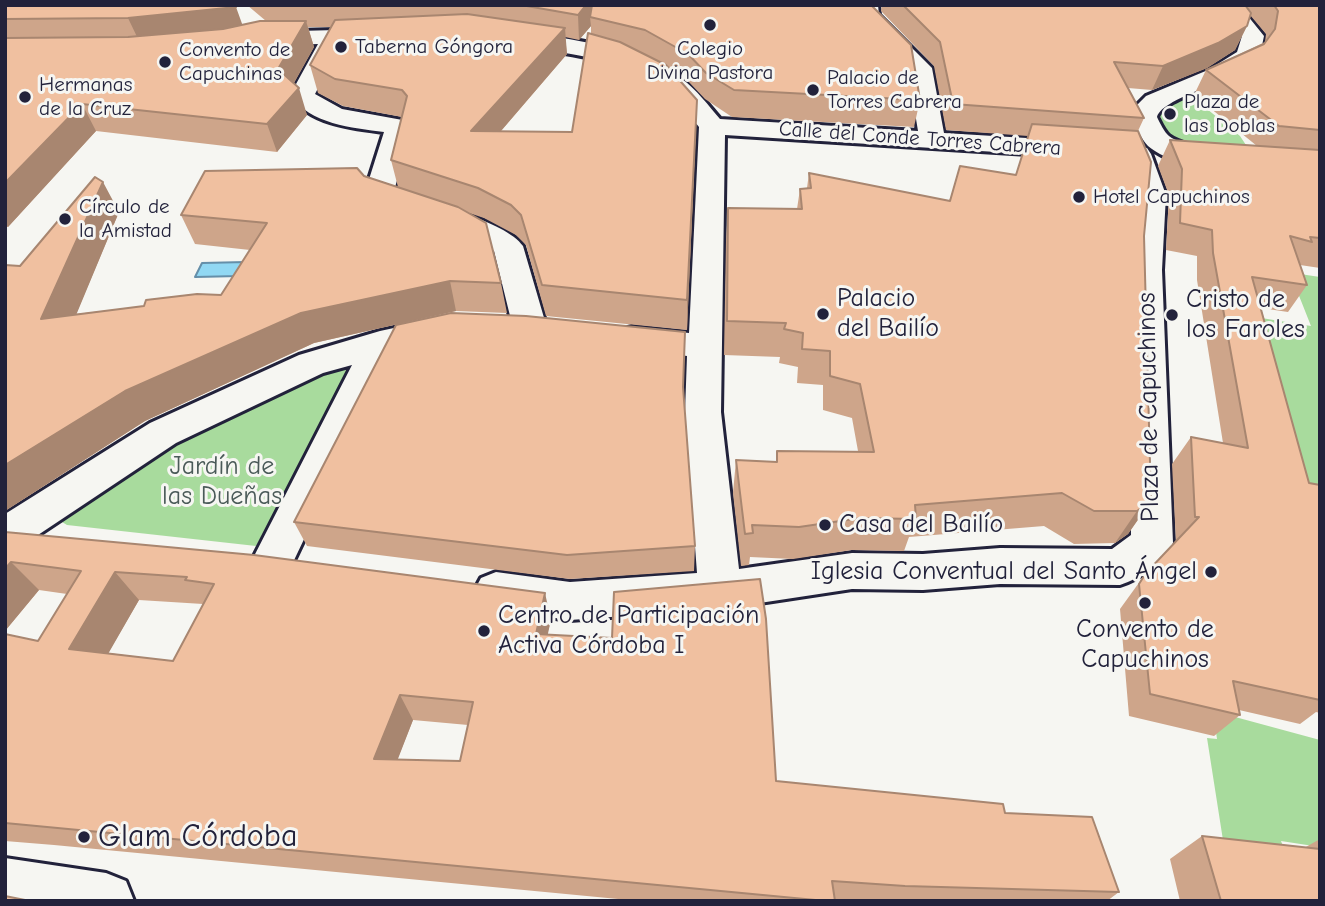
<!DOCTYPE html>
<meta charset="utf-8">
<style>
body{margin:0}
#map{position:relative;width:1325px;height:906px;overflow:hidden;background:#f6f6f2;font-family:"Comic Neue",sans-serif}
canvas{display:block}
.frame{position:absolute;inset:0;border:7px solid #22223b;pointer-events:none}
</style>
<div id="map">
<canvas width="1325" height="906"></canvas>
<div class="frame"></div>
</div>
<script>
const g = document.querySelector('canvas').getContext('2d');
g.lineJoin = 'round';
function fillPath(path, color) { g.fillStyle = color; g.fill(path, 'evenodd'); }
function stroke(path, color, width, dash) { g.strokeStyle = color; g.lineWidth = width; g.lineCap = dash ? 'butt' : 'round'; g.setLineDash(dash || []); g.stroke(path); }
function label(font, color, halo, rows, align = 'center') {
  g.font = font + ' "Comic Neue",sans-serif'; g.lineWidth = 6; g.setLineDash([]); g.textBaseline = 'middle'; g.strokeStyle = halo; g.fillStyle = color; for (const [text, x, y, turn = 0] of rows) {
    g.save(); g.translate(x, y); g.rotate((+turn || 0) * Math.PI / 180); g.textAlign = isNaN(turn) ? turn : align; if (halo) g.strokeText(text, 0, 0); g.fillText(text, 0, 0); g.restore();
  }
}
const green = new Path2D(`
 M1190,95l50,41 10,15 -54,-1 -33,-15 -10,-25 6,-6z
 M1280,271l40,6v210l-20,-4 -51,-167 62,10 -19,-48z
 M362,359l-106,187 -189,-21 -5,-3 1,-7 103,-77 142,-61z
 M1213,711l107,29v107l-39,-6 8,21 -64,-9 -18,-115 10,1z`);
const water = new Path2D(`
 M246,262l-7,14 -44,1 7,-14z`);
const minor = new Path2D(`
 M856,5h22l1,10 53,53 12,65 132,8 9,2 4,6 -4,6 -9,2 -351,-22 -4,277 18,157 113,-16 71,1 77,-6 112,1 19,-14 -1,-265 8,-75 -15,-41 4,-6 10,-2 10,2 4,6 15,41 -4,75 11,273c-10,20 -32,35 -53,42l-120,-1 -77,6 -71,-1 -132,20 -150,11 -74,-10 -15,-6 -7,-13 7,-13 15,-6 74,10 127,-9 -12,-161 2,-56 -67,-10 -5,-8 5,-8 12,-3 57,6 10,-206c-9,-11 -18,-24 -29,-33 -46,-41 -109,-38 -165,-52l-3,-5 3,-5c12,-3 25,1 38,3 48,7 98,16 139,44 15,11 26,26 38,40l198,12 -10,-61 -48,-48z
 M1218,5h21l25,31 -4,19c-19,26 -97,41 -103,62 3,6 7,15 12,19 14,11 41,10 51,24l-4,6c-19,4 -53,-7 -68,-20 -7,-7 -12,-20 -17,-29l5,-11 10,-10 62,-26 29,-18 5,-16z
 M376,29l8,2 3,5 -3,5 -43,3 -26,50 27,15 66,12 4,6 -18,64c30,10 112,30 129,55l24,82 -5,8 -12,3 -12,-3 -5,-8 -19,-77 -29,-17 -92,-31 -8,-11 19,-60c-32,-4 -74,-8 -94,-37l28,-51 -60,2 -8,-2 -3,-5 3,-5 8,-2z
 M440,318l12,3 5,8 -5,8 -60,17 -105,221 -15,5 -15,-5 -6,-13 101,-197 -29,8 -147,70 -156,104 -15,5v-38l145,-91 149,-68 81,-24z
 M5,858l101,15 20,8 8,20h-129z`);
const wall = new Path2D(`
 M5,5l237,20 24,-4 -19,-16h624l49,95 -6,27 -182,-10 -27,-18 -18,-19 -18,-11 28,31 -10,230 -141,-14 -20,-71 -10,-10 -32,-17 -15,-5 32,70 6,30 -51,-2 -142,32 -169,78 -140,90v-246l15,1 99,-54 -43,102 68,-8 77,-11 29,-45 -55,-6 -14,-29 183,-39 34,11 -7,-27 11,-43 -59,-11 -25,-13 -8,-28 21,-38h-23l6,20 -20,36 13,32 -30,37 -181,-21 -88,96h-3zM591,26v8l-19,98 -71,-1 66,-77 -2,-17 14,3z
 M882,5h438v263l-20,-3 7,20 -19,27 -27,-4 48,175 11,2v228l-4,-1 -16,12 -61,-14 1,5 -26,21 -85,-20 -9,-107 26,-36 30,-31 -4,-78 19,-27 32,6 -26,-163v-24l-31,-6 3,-55 -11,-29 12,-26 87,6 -63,-51 12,-25 59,-28 1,-8 -16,-19 -3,11 -12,24 -28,18 -55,22 -24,-2 16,30 -6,13 6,105 7,265 -23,33 -13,9 -41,1 -30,-18 -135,11 -5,14 -52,-1 -59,9 -43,-2 -1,8 -8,1 -8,-73 3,-33 40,2 1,-11h81l-6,-33 -29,-8v-25l-26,-2 1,-16 -19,-4 1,-6 -56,-2 2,-113 2,-34 69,1 3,-20 7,-1 2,-15 141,28 66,-26 12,-39 -82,-6 -12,-64 -53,-55z
 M683,389l12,157 -1,25 -124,8 -263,-33 -13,-24z
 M5,532l546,88 -4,14 229,147 229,32 114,79 -12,9h-259l-14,-1 1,1h-196l-585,-56 -49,-4v-207l33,7 29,-47 -28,-4 -34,41zM139,600l64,4 -30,57 -65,-8zM413,720l55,5 -8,36 -63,-1z
 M1202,836l102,12 16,-9v62h-140l-10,-42z`);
const shadedWall = new Path2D(`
 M586,5h8l-4,12 1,9 -12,14 -1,-25z
 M236,7l9,25 -105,11 -12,-25z
 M306,21l8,26 -27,48 -9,-26z
 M1247,26l-12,24 -28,18 -55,22 11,-24z
 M565,28l2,26 -91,106 -5,-29z
 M299,88l8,27 -30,37 -10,-28z
 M82,104l14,27 -88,96 -3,-4v-40z
 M696,128l-9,202v-30z
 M103,182l16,30 -57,137 -21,-30z
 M450,281l6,30 -142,32 -169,78 -140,90v-46l120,-74 176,-78z
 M1151,501l-23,33 -13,9 22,-32z
 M11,562l28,28 -34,41v-62z
 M115,572l24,28 -43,75 -27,-26z
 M545,593l6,27 -9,40 -6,-26z
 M400,695l13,25 -24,62 -15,-23z`);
const building = new Path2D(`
 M5,5h229l2,2 -108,11 -123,1z
 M521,5h65l-8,10z
 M592,5h279l40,40 9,55 -186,-10 -28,-17 -18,-19 -43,-24 -55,-13z
 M903,5h342l6,8 -4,13 -29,17 -55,23 -49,-4 30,56 -191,-14 -13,-62z
 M1274,5h46v125l-41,-4 -73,-56 58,-26 11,-15 3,-18z
 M467,14l98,14 -94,103 101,1 16,-99 32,9 46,23 31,35 -10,200 -145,-15 -21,-70 -10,-10 -33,-17 -87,-28 16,-64 -5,-6 -67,-11 -25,-14 25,-45z
 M260,21h46l-28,48 21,19 -32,36 -185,-20 -77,79v-145l123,-1 95,-8z
 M1032,124l106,7 13,31 -7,74 7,265 -14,10h-43l-32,-18 -147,12 1,14 -55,-1 -62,9 -47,-2 1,8 -8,1 -9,-74 41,2v-11l97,1 -14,-68 -30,-8v-25l-28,-2 1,-16 -19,-4 2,-6 -59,-2 1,-113 74,1 -2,-20 11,-1 -2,-15 141,28 10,-35 56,9z
 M1170,140l150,10v88l-10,-1 2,5 -22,-6 17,49 -55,-8 57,206 11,2v215l-87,-19 7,34 -90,-21 -11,-110 7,-11 53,-56h-4l-4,-80 57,11 -35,-195 -1,-23 -32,-7 2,-54z
 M357,168l7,8 94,31 28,16 15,60 -51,-2 -149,32 -176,78 -120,74v-200l15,1 75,-89 8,5 -62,137 103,-13 2,-6 51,-6 24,1 46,-72 -86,-8 24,-44z
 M451,313l75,3 159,16 -2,55 12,159 -128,9 -273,-33 102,-197z
 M5,532l249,23 291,38 -9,41 76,4 2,-46 146,-13 6,40 10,162 227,23 2,9 87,4 27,75 -214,-6 -73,-5 3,20h-9l-821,-78v-189l33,7 43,-70 -70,-9 -6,7zM115,572l72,5 -2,3 29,4 -41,77 -104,-12zM400,695l73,7 -13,59 -86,-2z
 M1202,836l118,13v52h-99z
 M5,896l25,5h-25z`);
const markers = [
 [710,25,7,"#22223b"],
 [341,47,7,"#22223b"],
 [165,62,7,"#22223b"],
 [813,90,7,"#22223b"],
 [25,97,7,"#22223b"],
 [1170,114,7,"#22223b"],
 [1079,197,7,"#22223b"],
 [65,219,7,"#22223b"],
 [823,314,7,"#22223b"],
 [1172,315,7,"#22223b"],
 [825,525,7,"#22223b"],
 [1211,572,7,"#22223b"],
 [1145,603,7,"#22223b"],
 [484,631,7,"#22223b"],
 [84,837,7,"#22223b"]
];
const farPoinames = [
 ["Taberna Góngora",355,47],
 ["Colegio",710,49,"center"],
 ["Divina Pastora",710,73,"center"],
 ["Convento de",179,50],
 ["Capuchinas",179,74],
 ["Palacio de",827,78],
 ["Torres Cabrera",827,102],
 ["Hermanas",39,85],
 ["de la Cruz",39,109],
 ["Plaza de",1184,102],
 ["las Doblas",1184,126],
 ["Hotel Capuchinos",1093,197],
 ["Círculo de",79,207],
 ["la Amistad",79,231]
];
const farStreetnames = [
 ["Calle del Conde Torres Cabrera",920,139,4]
];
const poiNames = [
 ["Palacio",837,299],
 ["del Bailío",837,329],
 ["Cristo de",1186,300],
 ["los Faroles",1186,330],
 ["Casa del Bailío",839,525],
 ["Iglesia Conventual del Santo Ángel",1197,572,"right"],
 ["Centro de Participación",498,616],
 ["Activa Córdoba I",498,646],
 ["Convento de",1145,630,"center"],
 ["Capuchinos",1145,660,"center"]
];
const streetNames = [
 ["Plaza de Capuchinos",1149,407,-91]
];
const parkNames = [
 ["Jardín de",222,467],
 ["las Dueñas",222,497]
];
const nearPoinames = [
 ["Glam Córdoba",98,837]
];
fillPath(green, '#a8db9d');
fillPath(water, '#91d8f3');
stroke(water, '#658fa9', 2);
stroke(minor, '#22223b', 6);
fillPath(minor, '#f6f6f2');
fillPath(wall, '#cea58a');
fillPath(shadedWall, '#a88670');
fillPath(building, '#f0c0a0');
stroke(building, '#a88670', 2);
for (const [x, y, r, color] of markers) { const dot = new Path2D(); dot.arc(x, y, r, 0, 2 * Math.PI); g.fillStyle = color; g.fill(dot); stroke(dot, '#f6f6f2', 2.5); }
label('21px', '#22223b', '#f6f6f2', farPoinames, 'left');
label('21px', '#22223b', '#f6f6f2', farStreetnames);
label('26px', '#22223b', '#f6f6f2', poiNames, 'left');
label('26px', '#22223b', '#f6f6f2', streetNames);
label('26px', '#4a5a58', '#f6f6f2', parkNames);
label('32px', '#22223b', '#f6f6f2', nearPoinames, 'left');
</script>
